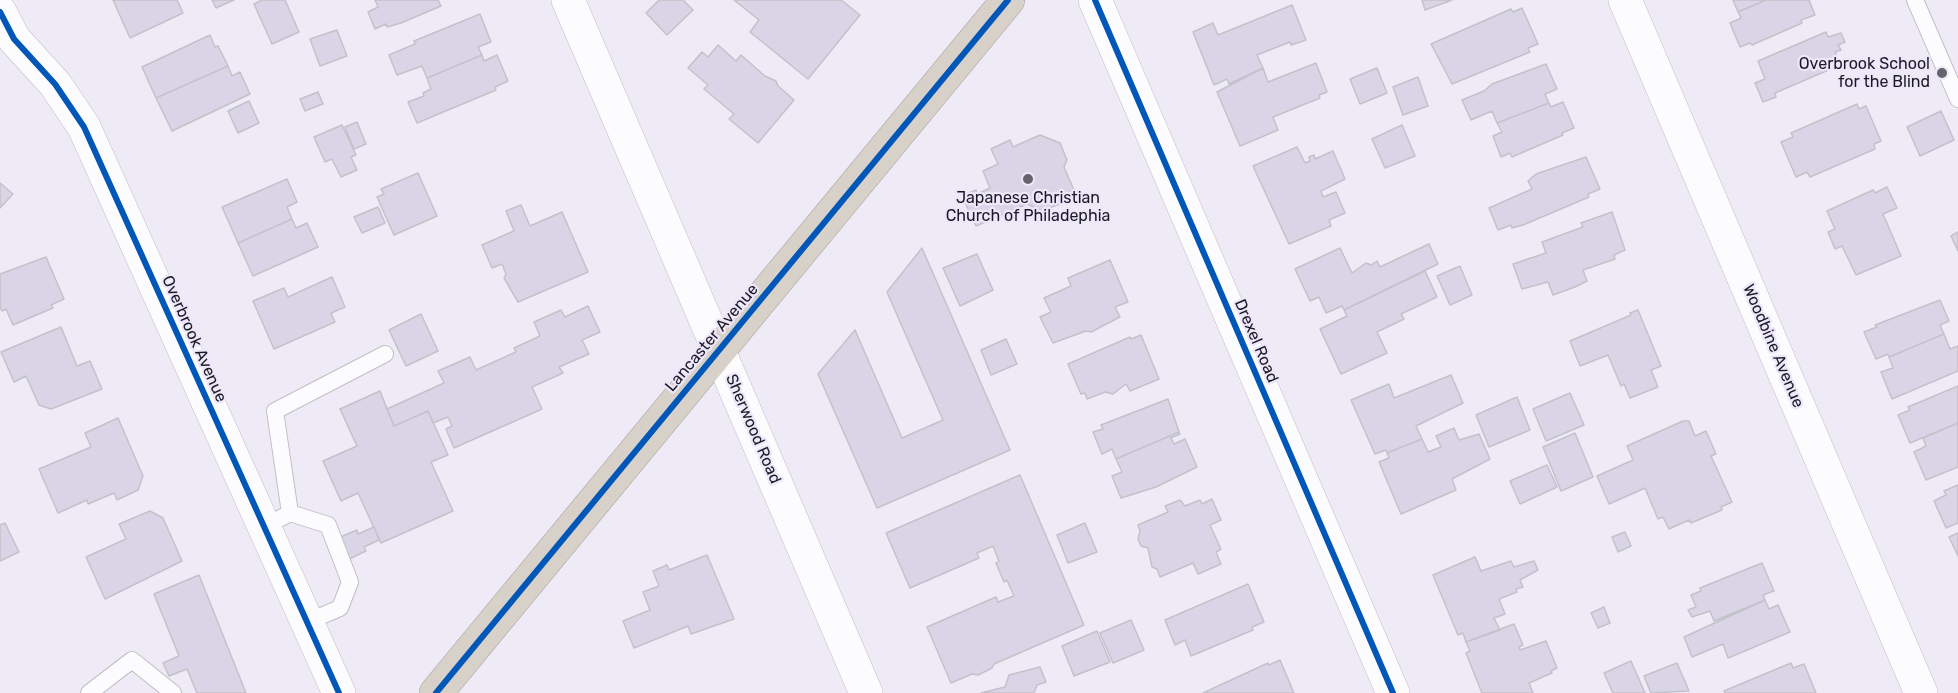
<!DOCTYPE html>
<style>
body{margin:0}
canvas{display:block;background:#eeebf6}
</style>
<canvas width="1958" height="693"></canvas>
<script>
const g = document.querySelector('canvas').getContext('2d');
g.lineJoin = 'round';
function fillPath(path, color) { g.fillStyle = color; g.fill(path, 'evenodd'); }
function stroke(path, color, width, dash) { g.strokeStyle = color; g.lineWidth = width; g.lineCap = dash ? 'butt' : 'round'; g.setLineDash(dash || []); g.stroke(path); }
function label(font, color, halo, rows, align = 'center') {
  g.font = font + ' Rubik,sans-serif'; g.lineWidth = 4.5; g.setLineDash([]); g.textBaseline = 'middle'; g.strokeStyle = halo; g.fillStyle = color; for (const [text, x, y, turn = 0] of rows) {
    g.save(); g.translate(x, y); g.rotate((+turn || 0) * Math.PI / 180); g.textAlign = isNaN(turn) ? turn : align; if (halo) g.strokeText(text, 0, 0); g.fillText(text, 0, 0); g.restore();
  }
}
const building = new Path2D(`
 M113,0h64l6,13 -53,25z
 M212,0h22l-18,8z
 M262,0h23l14,32 -27,12 -18,-40z
 M375,0h63l3,6 -40,17 -14,4 -1,-3 -11,5 -7,-17 10,-5z
 M659,0h24l10,10 -26,25 -21,-22z
 M734,0h107l19,15 -52,64 -58,-47 9,-12z
 M1422,0h30l-27,10z
 M1733,0h33l-28,12z
 M1766,0h43l6,15 -14,5 1,3 -50,22 -2,-2 -10,4 -10,-24 11,-5 -3,-6z
 M1292,5l14,35 -15,5 -1,-3 -33,13 6,13 -34,16 -2,-5 -13,6 -21,-53 20,-9 5,12z
 M1522,8l16,36 -10,4 2,4 -78,32 -21,-40 80,-35 2,3z
 M480,14l11,28 -13,5 4,8 -55,23 -5,-12 -25,9 -8,-20 26,-11 -1,-3z
 M337,30l10,26 -27,10 -10,-27z
 M1826,32l2,5 13,-4 4,9 -7,3 3,5 -6,2 5,13 -65,28 1,4 -13,5 -8,-19 10,-4 -7,-18z
 M210,35l5,12 3,-1 10,20 -72,32 -14,-31z
 M718,45l18,16 5,-6 24,21 11,5 2,5 16,14 -36,43 -29,-24 5,-5 -30,-25 4,-4 -20,-17 14,-16 6,5z
 M482,55l2,6 13,-6 11,26 -13,6 1,3 -79,33 -9,-21 16,-6 -1,-3 8,-4 -4,-11z
 M1316,63l11,29 -8,3 1,3 -47,19 5,13 -38,16 -23,-54 46,-24 5,14z
 M1546,64l11,25 -12,5 4,9 -52,20 -5,-12 -21,9 -9,-20 22,-9 8,-7z
 M228,66l4,10 8,-4 10,22 -78,37 -16,-33z
 M1377,68l10,25 -27,11 -10,-25z
 M1418,77l10,29 -25,9 -10,-28z
 M318,92l5,12 -18,7 -5,-12z
 M249,101l10,22 -21,10 -10,-22z
 M1563,102l11,26 -12,5 1,2 -51,22 -2,-4 -9,4 -8,-21 9,-4 -5,-9 52,-20 2,4z
 M1857,104l2,5 7,-3 15,35 -7,3 1,5 -65,28 -3,-5 -11,5 -15,-35 12,-5 -2,-4z
 M1941,111l13,29 -34,16 -13,-29z
 M357,122l9,22 -12,5 -9,-22z
 M342,125l14,30 -5,2 6,13 -16,7 -9,-18 -7,3 -11,-25z
 M1402,125l13,31 -30,12 -13,-29z
 M1040,135l20,8 7,17 -3,7 13,30 -35,14 -15,-7 -51,22 -14,-30 14,-6 1,4 13,-6 -7,-17 15,-7 -7,-15 19,-9 3,7z
 M1297,147l8,16 5,-2 -1,-4 5,-2 1,4 18,-8 12,28 -24,12 2,6 13,-5 9,21 -16,7 2,6 -42,18 -36,-78z
 M1586,157l14,32 -12,5 1,3 -66,28 -11,3 -1,-3 -13,5 -9,-22 43,-19 -4,-8 8,-7z
 M418,173l19,43 -43,19 -17,-38 7,-3 -3,-5z
 M287,179l10,23 -10,5 5,12 -54,24 -16,-36z
 M0,183l13,11 -13,14z
 M1887,187l10,21 -14,6 18,42 -45,19 -14,-29 -7,3 -7,-17 7,-3 -8,-18 46,-21 2,3z
 M521,205l9,21 32,-14 26,60 -70,30 -14,-24 2,-4 -4,-10 -10,4 -10,-23 32,-14 -8,-20z
 M378,207l7,16 -23,10 -8,-16z
 M1612,212l13,38 -11,5 1,4 -32,11 4,11 -12,6 -22,8 -5,-13 -26,7 -9,-25 33,-11 -4,-11 41,-15 -2,-4z
 M292,219l4,9 11,-5 11,24 -65,29 -15,-33z
 M1958,232v19l-7,-15z
 M1429,244l9,20 -94,46 -2,-4 -16,7 -7,-16 -9,4 -15,-32 45,-21 12,25 14,-10 5,2 6,-4 3,6z
 M922,248l88,202 -133,58 -59,-134 37,-44 47,108 41,-18 -56,-128z
 M977,254l16,36 -33,16 -17,-38z
 M46,257l18,42 -13,6 2,3 -40,17 -7,-16 -4,2 -2,-4v-33z
 M1110,260l18,42 -13,5 5,10 -29,15 -5,-1 -33,12 -13,-26 11,-5 -7,-14 27,-12 -3,-8z
 M1460,266l12,29 -22,10 -13,-29z
 M1425,271l12,26 -36,17 3,5 -27,13 10,21 -46,21 -21,-45 27,-13 -3,-6z
 M332,277l13,30 -14,6 4,9 -61,27 -21,-48 31,-13 4,9z
 M1940,300l9,21 -9,4 4,9 -55,23 -1,-3 -12,5 -12,-27 13,-5 -2,-2z
 M588,306l12,26 -18,8 7,14 -30,13 4,6 -31,14 10,22 -88,39 -8,-19 6,-3 -4,-9 -15,6 -5,-12 -34,15 -7,-17 57,-26 -6,-12 32,-14 6,13 40,-18 -2,-4 26,-12 -6,-14 27,-12 4,7z
 M1638,310l23,56 -10,4 7,17 -28,11 -6,-14 -3,2 -13,-31 -28,11 -10,-25 61,-26 -1,-2z
 M421,314l17,37 -32,15 -17,-36z
 M61,327l16,39 13,-5 12,28 -51,20 -12,-4 -13,-29 -12,6 -13,-30z
 M1944,334l6,15 8,-3v25l-66,28 -11,-27 12,-4 -4,-11z
 M1141,335l18,44 -29,12 -4,-7 -13,10 -8,-2 -18,7 -2,-6 -4,1 -13,-30 62,-27 1,2z
 M1006,339l11,25 -26,11 -10,-25z
 M1451,375l12,28 -47,23 6,13 -35,14 -1,-3 -11,4 -24,-54 38,-16 5,14z
 M1958,386v37l-48,20 -12,-28 12,-5 -2,-3z
 M380,391l14,35 34,-15 20,44 -17,7 22,49 -72,32 -23,-50 -17,8 -18,-40 34,-15 -17,-37z
 M1570,393l14,32 -38,16 -13,-32z
 M1517,397l13,33 -41,17 -13,-32z
 M1168,399l11,33 -63,27 -4,-10 -10,5 -9,-22 10,-3 -2,-4z
 M118,418l25,58 -5,14 -21,10 -3,-7 -26,11 -1,-4 -29,13 -19,-44 52,-22 -6,-14z
 M1683,421h6l6,15 11,-5 10,23 -5,2 21,46 -11,5 1,3 -31,13 -2,-3 -20,9 -6,-12 -5,2 -13,-31 -36,16 -12,-28 36,-16 -6,-14z
 M1958,423v44l-32,13 -12,-28 12,-6 -3,-8z
 M1454,428l5,12 20,-6 11,25 -38,20 4,11 -55,24 -22,-52 10,-4 -2,-5 35,-14 6,13 13,-5 -5,-11z
 M1179,432l1,2 -9,4 3,6 11,-5 12,28 -41,20 -35,11 -9,-22 10,-4 -6,-13z
 M1575,433l18,44 -32,14 -18,-44z
 M1547,465l10,22 -37,17 -10,-23z
 M1020,475l64,150 -90,39 -2,4 -14,7 -6,-1 -21,9 -24,-56 69,-30 2,5 16,-6 -7,-16 -3,2 -8,-19 3,-2 -6,-15 -16,7 2,5 -69,30 -24,-55z
 M1958,485v38l-12,5 -12,-27 12,-6 -2,-4z
 M1212,499l9,21 -11,5 11,24 -5,3 5,12 -23,10 -5,-11 -33,14 -3,-8 -5,-2 -4,-19 -7,-2 -3,-7 2,-8 -2,-6 30,-13 -3,-6 15,-6 5,6 15,-6 2,4z
 M150,511l13,7 19,43 -77,38 -19,-42 40,-18 -7,-15z
 M5,523l14,29 -19,9v-36z
 M1085,523l12,29 -29,11 -11,-28z
 M374,527l5,13 -15,7 2,4 -19,9 -9,-22 19,-8 1,4z
 M1625,532l6,14 -13,6 -6,-15z
 M1958,533v23l-9,-19z
 M707,555l27,64 -43,15 -3,-8 -54,22 -11,-27 27,-11 -7,-18 16,-6 -6,-15 14,-6 2,5z
 M1475,557l6,14 30,-10 3,6 20,-6 4,9 -18,10 3,7 -7,2 1,3 -18,7 6,15 -11,4 6,12 -34,12 -3,-9 -5,2 -25,-60z
 M1762,563l12,28 -11,4 2,5 -51,21 -4,-10 -18,6 -4,-7 8,-3 -5,-12 10,-4 -1,-3z
 M199,575l47,118h-49l-10,-24 -18,7 -6,-13 16,-7 -25,-62z
 M1248,584l16,38 -12,5 1,3 -62,26 -6,-16 -10,5 -10,-25z
 M1765,600l4,9 9,-4 12,27 -62,26 -5,-14 -31,13 -8,-20z
 M1604,607l6,16 -12,5 -7,-15z
 M1131,620l13,30 -31,13 -13,-30z
 M1514,624l9,21 -4,2 1,3 26,-9 11,27 -6,3 1,2 -23,10 4,10h-51l-16,-40 4,-2 -4,-9z
 M1097,631l13,31 -36,14 -12,-30z
 M1280,660l14,33h-91l65,-30 1,2z
 M1631,661l14,32h-32l-9,-20z
 M1677,663l12,28 -38,2 -7,-17z
 M1791,663l2,5 11,-4 12,29h-91l-1,-2z
 M1040,667l6,15 -9,3 -3,8h-53l24,-6 4,-12z`);
const lane = new Path2D(`
 M1915,0l43,99
 M290,513l38,12 22,57 -10,26 -33,14
 M264,527l26,-14 -15,-102 110,-57
 M89,693l43,-33 41,33`);
const street = new Path2D(`
 M568,0l298,693
 M1095,0l298,693
 M1625,0l296,693
 M0,12l14,27 41,45 29,43 255,566`);
const highway = new Path2D(`
 M436,693l572,-693`);
const cycleway = new Path2D(`
 M1095,0l298,693
 M0,12l14,27 41,45 29,43 255,566
 M436,693l572,-693`);
const markers = [
 [1942,73,6,"#66636c"],
 [1028,179,6,"#66636c"]
];
const poiNames = [
 ["Overbrook School",1930,64],
 ["for the Blind",1930,82],
 ["Japanese Christian",1028,198,"center"],
 ["Church of Philadephia",1028,216,"center"]
];
const streetNames = [
 ["Lancaster Avenue",712,338,-50],
 ["Overbrook Avenue",194,339,66],
 ["Drexel Road",1256,341,67],
 ["Woodbine Avenue",1773,346,67],
 ["Sherwood Road",753,429,67]
];
fillPath(building, '#dad5e6');
stroke(building, '#c3c1c9', 1.5);
stroke(lane, '#c1bec7', 18);
stroke(street, '#c1bec7', 34);
stroke(highway, '#a59d99', 34);
stroke(lane, '#fcfcfe', 16);
stroke(street, '#fcfcfe', 33);
stroke(highway, '#d7d1ca', 33);
stroke(cycleway, '#0057b8', 6);
for (const [x, y, r, color] of markers) { const dot = new Path2D(); dot.arc(x, y, r, 0, 2 * Math.PI); g.fillStyle = color; g.fill(dot); stroke(dot, '#ece7fb', 2); }
label('16px', '#1c1a21', '#ece7fb', poiNames, 'right');
label('16px', '#1c1a21', '#ece7fb', streetNames);
</script>
